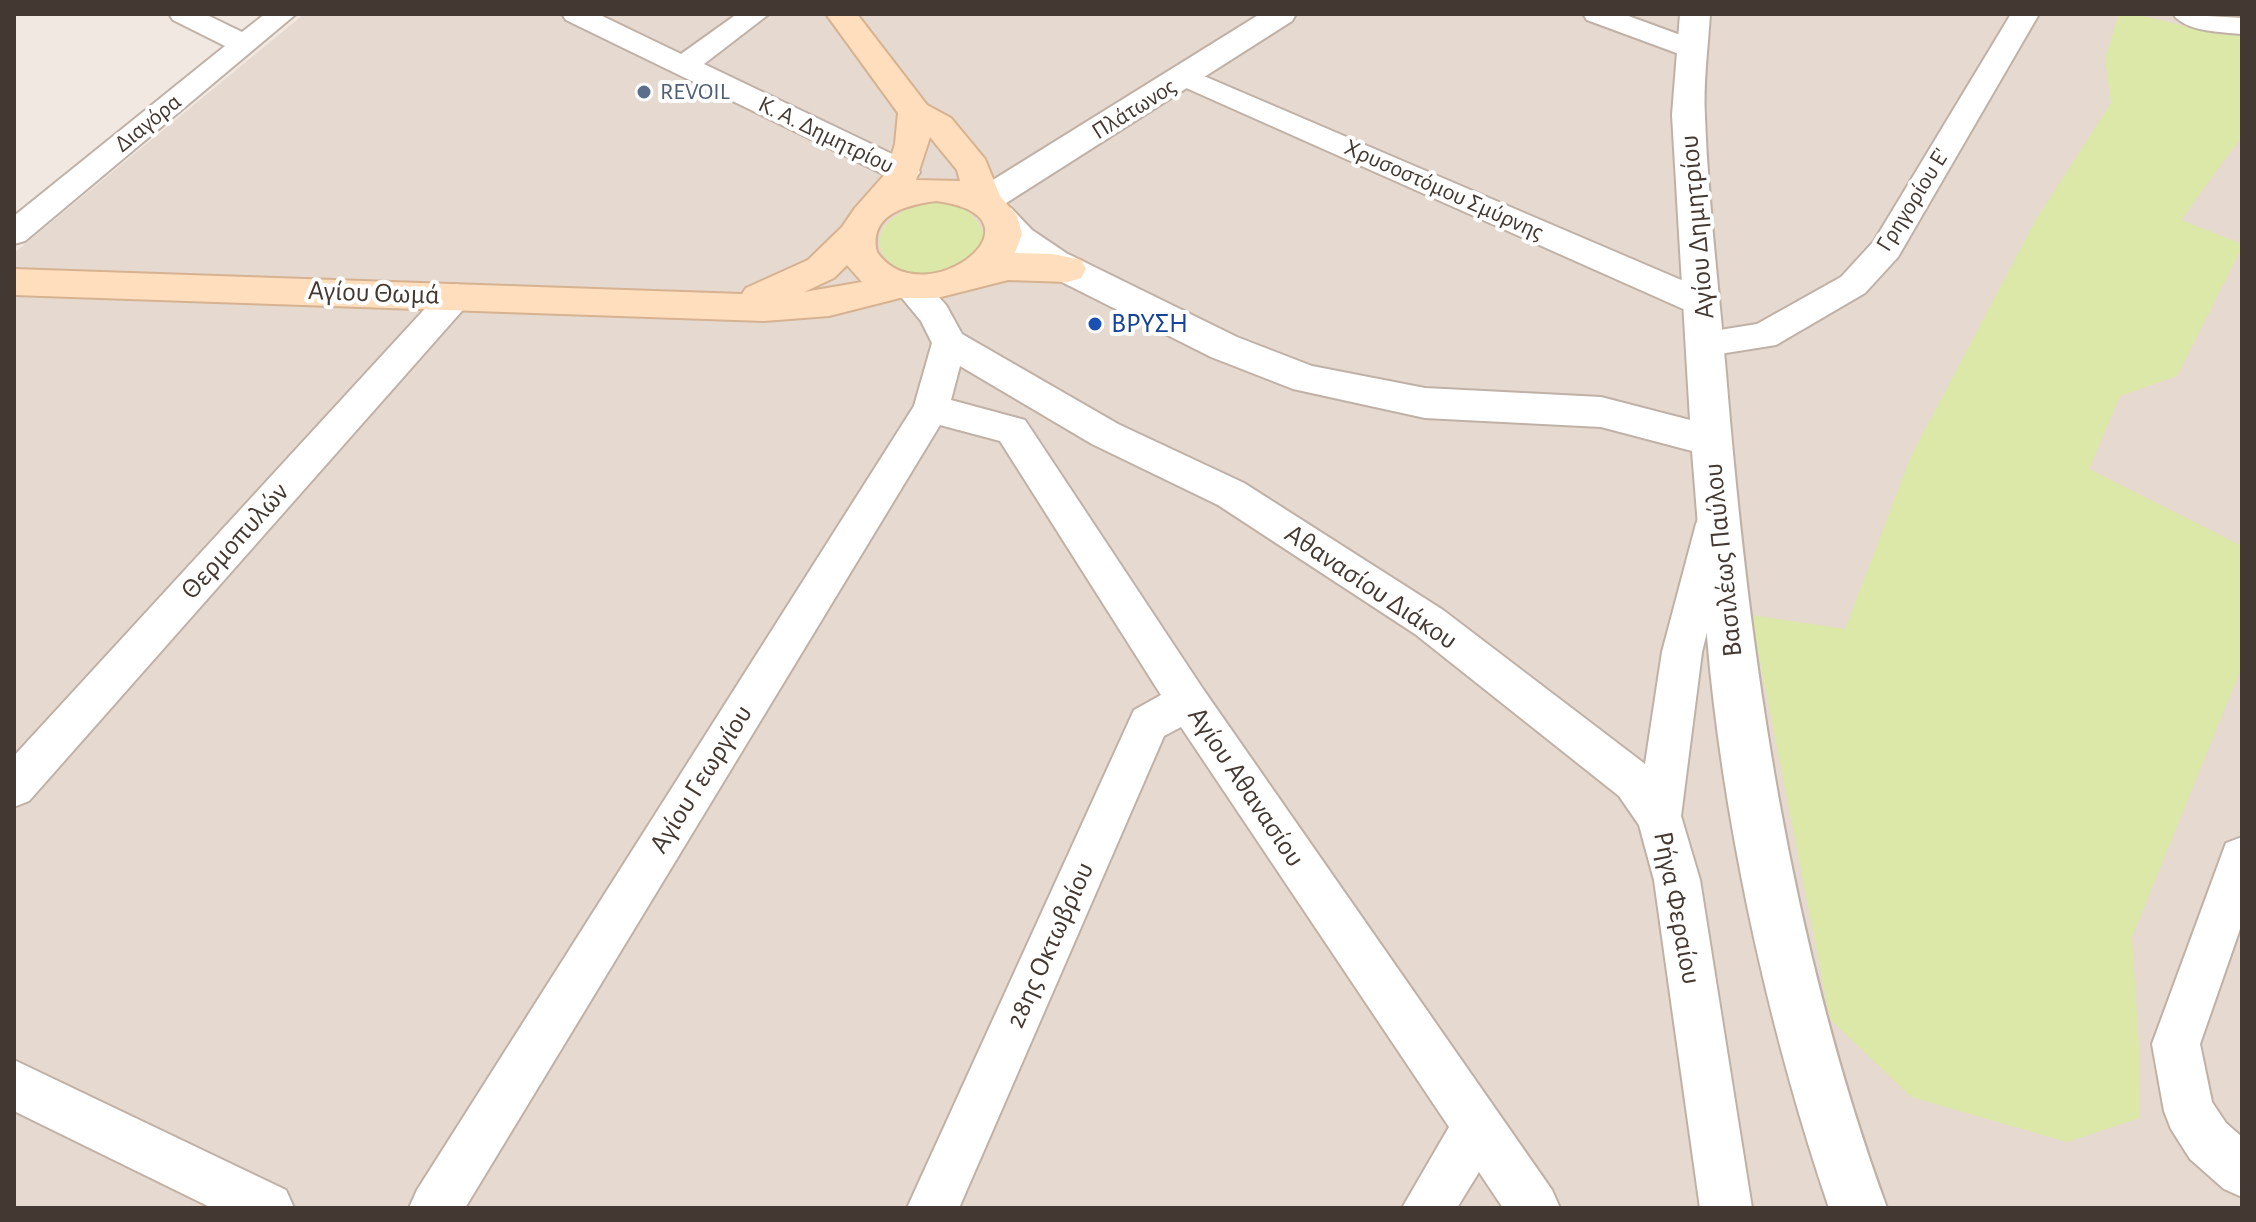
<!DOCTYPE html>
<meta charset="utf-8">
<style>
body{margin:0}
#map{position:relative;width:2256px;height:1222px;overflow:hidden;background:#f1e8e1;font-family:"Alegreya Sans",sans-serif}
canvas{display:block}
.frame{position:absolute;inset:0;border:16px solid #433832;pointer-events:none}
</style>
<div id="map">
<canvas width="2256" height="1222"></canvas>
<div class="frame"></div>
</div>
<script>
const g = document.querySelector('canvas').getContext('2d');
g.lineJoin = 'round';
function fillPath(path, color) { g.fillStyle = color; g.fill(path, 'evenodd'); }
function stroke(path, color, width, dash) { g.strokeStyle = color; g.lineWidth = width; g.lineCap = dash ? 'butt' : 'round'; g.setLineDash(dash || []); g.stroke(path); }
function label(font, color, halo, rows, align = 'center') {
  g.font = font + ' "Alegreya Sans",sans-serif'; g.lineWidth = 8; g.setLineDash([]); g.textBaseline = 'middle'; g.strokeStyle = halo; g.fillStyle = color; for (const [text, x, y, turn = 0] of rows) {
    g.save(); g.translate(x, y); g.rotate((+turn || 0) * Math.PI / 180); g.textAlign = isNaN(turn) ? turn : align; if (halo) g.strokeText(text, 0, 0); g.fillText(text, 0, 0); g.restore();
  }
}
const residential = new Path2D(`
 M304,14h1938v1194h-2228v-955z`);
const green = new Path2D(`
 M2119,14c42,0 81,23 123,21v101l-61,84 61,24v3l-65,129 -57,20 -31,73 153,77v120l-110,271 8,124 -1,57 -72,24 -156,-45 -81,-78 -79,-404 94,14 66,-173 124,-235 76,-118 -6,-45z
 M930,203c25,1 48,6 54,34 -6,19 -22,30 -41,34 -72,14 -91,-54 -13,-68z`);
const minor = new Path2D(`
 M169,14h36l37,18 23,-18h31l-271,227 -11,3v-28l211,-170 -52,-26z
 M562,14h36l83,40 56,-40h32l-65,50 211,101 5,7 -5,7 -11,3 -11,-3 -327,-159z
 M1583,14h40l79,29 4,6 -4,6h-20l-95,-35z
 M2011,14h28l-141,243 -33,36 -89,52 -69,11 -12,-4 -5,-9 5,-9 62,-10 84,-47 33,-36z
 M2173,14l69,4v16c-20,-2 -57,-2 -69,-20z
 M1185,68l529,226 5,9 -5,9 -12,3 -12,-3 -515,-229 -5,-6 5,-6z
 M909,274l12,4 25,27 16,29 156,90 126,59 199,127 202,154 17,-112 34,-128 5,-11 14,-5 14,5 5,11 -32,128 -21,164 19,64 52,328h-52l-46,-328 -15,-55 -20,-29 -204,-162 -197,-129 -126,-61 -132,-78 -9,34 74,20 178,269 349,501 8,18h-57l-24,-36 -22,36h-55l47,-81 -268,-400 -17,9 -205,472h-52l227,-498 27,-15 -161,-254 -60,-16 -475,783h-56l8,-18 497,-784 18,-63 -11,-22 -29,-35 5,-8z
 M456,284l12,4 5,8 -5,8 -439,497 -15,6v-51l430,-468z
 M2242,837v86l-42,121 12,58 14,21 16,14v60l-18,-8 -34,-30 -19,-30 -7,-18 -12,-67 74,-201z
 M14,1060l272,130 8,18h-82l-198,-97z`);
const tertiary = new Path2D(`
 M1260,14h36l-4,7 -289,184 8,3 21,22 34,23 171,84 75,29 113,22 176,9 89,23 -18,-305 8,-101h30c-2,34 -7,69 -5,103 3,86 14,171 21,256 23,283 63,567 161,835h-58c-57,-167 -101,-363 -119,-539 -7,-72 -12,-145 -18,-218l-91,-24 -176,-9 -132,-29 -82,-32 -171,-86 -34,-23 -25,-32 2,-3 -11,-4 -5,-8 5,-8z`);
const secondary = new Path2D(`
 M826,14h31l70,91 24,13 34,41 15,37 17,20 5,18 -7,19 38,1 28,6 5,9 -5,9 -13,4 -60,-2 -71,18h-37l-71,18 -65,5 -750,-26v-26l728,25 4,-6 62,-28 34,-33 13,-19 31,-35 9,-29 3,-31zM930,137l27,33 3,11 -44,-1zM936,201c121,16 -13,118 -59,51 -9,-38 30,-47 59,-51zM847,265l15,17 -58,10 30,-14z`);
const markers = [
 [644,92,8,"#5c6f8a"],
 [1095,324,8,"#1a4fb4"]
];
const farServicenames = [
 ["REVOIL",660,92]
];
const farStreetnames = [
 ["Πλάτωνος",1134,109,-32],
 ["Διαγόρα",148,123,-39],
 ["Κ. Α. Δημητρίου",826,135,26],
 ["Χρυσοστόμου Σμύρνης",1444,190,24],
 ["Γρηγορίου Ε'",1913,200,-58]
];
const streetNames = [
 ["Αγίου Δημητρίου",1697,227,-95],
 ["Αγίου Θωμά",374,293,2],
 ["Θερμοπυλών",235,541,-48],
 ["Βασιλέως Παύλου",1723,560,-96],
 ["Αθανασίου Διάκου",1371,587,34],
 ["Αγίου Γεωργίου",701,779,-58],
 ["Αγίου Αθανασίου",1246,787,56],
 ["Ρήγα Φεραίου",1677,908,79],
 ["28ης Οκτωβρίου",1050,945,-66]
];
const transitNames = [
 ["ΒΡΥΣΗ",1111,324]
];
fillPath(residential, '#e6d9cf');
fillPath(green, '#dce8a8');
stroke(minor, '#c0b1a7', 4);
stroke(tertiary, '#c0b1a7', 4);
stroke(secondary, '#d6b291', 4);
fillPath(minor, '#fff');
fillPath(tertiary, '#fff');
fillPath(secondary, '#ffdebe');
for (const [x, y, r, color] of markers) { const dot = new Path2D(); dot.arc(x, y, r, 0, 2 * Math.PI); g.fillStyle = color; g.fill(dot); stroke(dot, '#fff', 3); }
label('24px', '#4e5e75', '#fff', farServicenames, 'left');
label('24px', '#433832', '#fff', farStreetnames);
label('28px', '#433832', '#fff', streetNames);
label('28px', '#164399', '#fff', transitNames, 'left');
</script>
